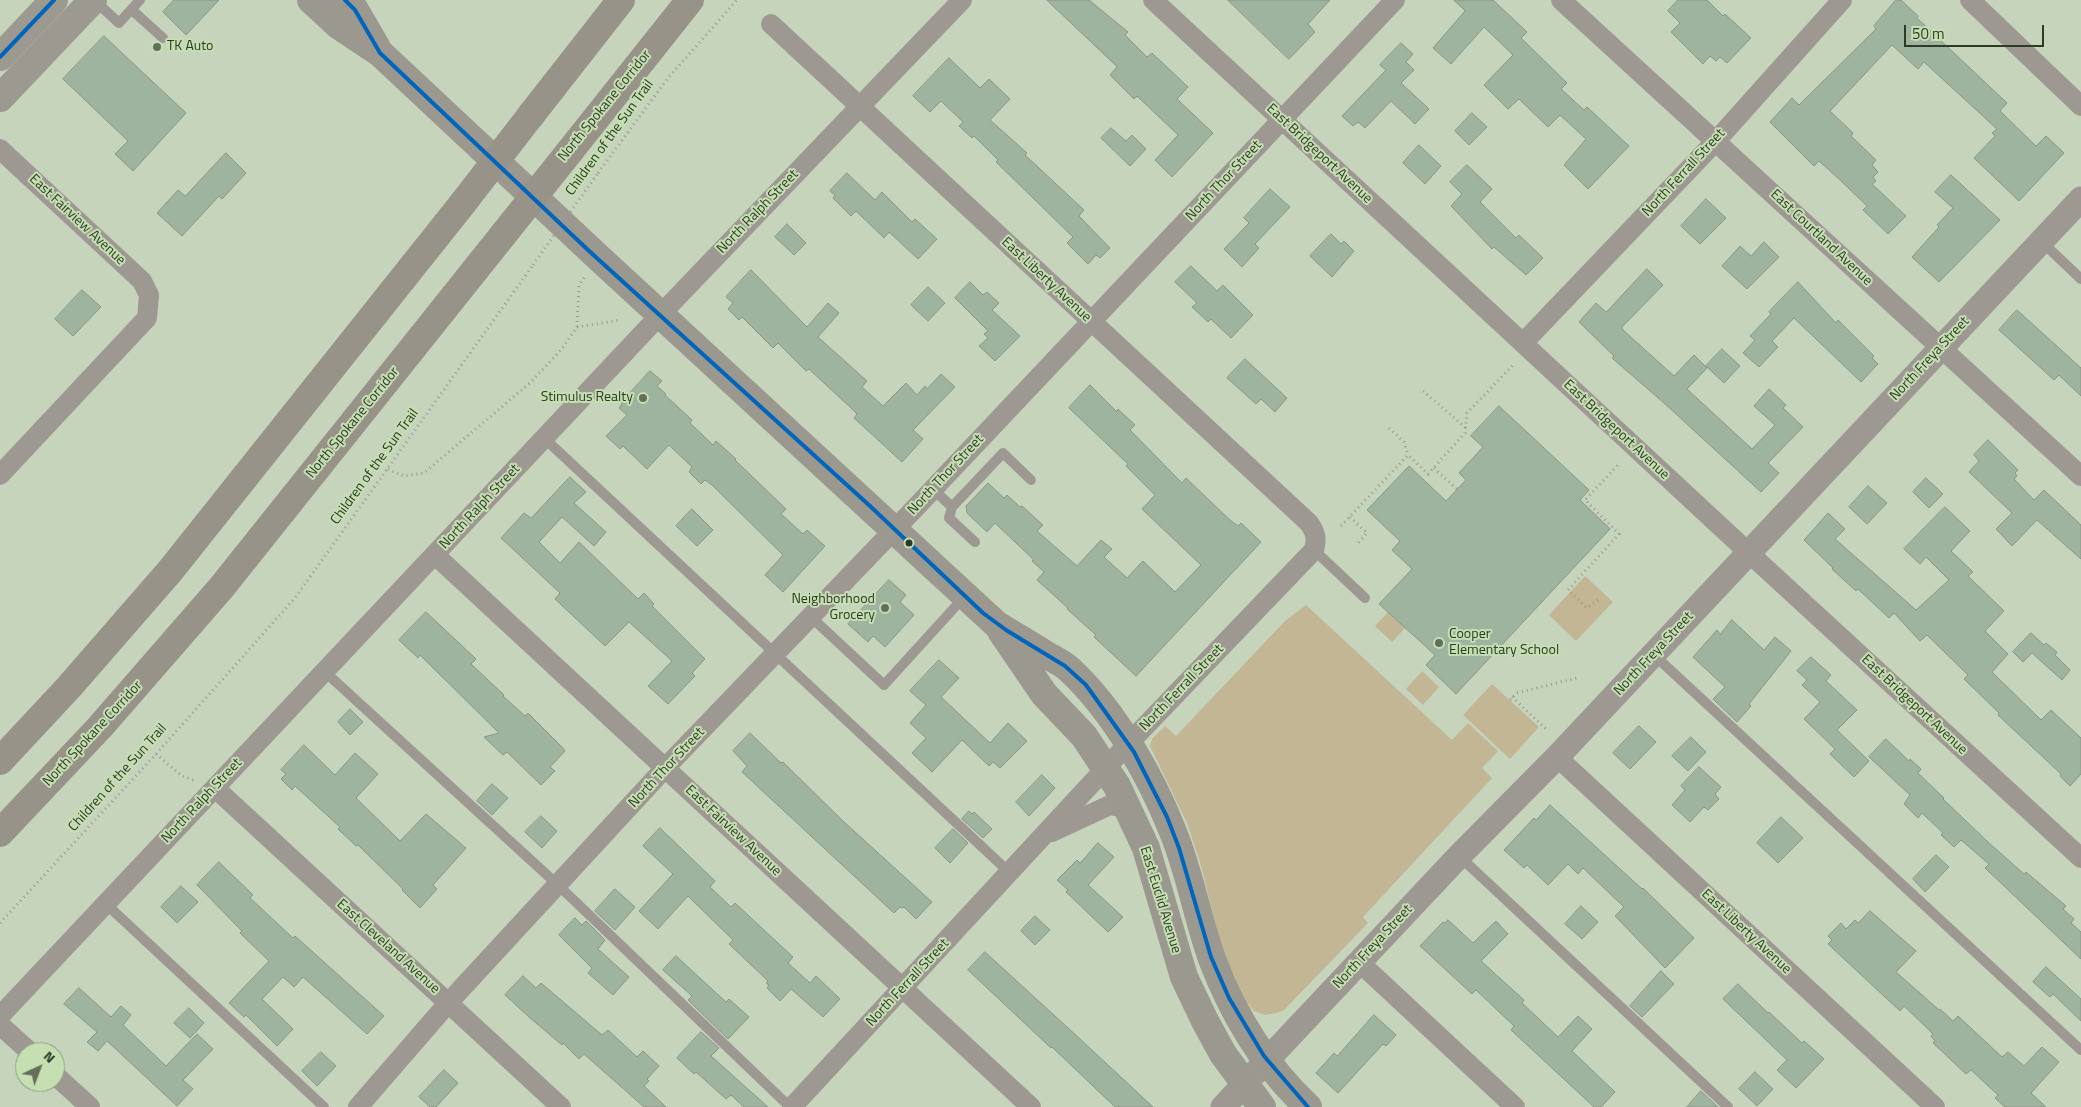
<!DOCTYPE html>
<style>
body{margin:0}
#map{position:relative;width:2081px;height:1107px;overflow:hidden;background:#c6d4bc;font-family:"Titillium Web",sans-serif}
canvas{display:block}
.north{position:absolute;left:15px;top:1042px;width:50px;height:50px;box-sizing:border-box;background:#c5dfb2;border:1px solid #899d7a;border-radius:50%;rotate:43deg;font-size:14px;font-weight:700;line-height:20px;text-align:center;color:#2e3927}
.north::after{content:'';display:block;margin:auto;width:18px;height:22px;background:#636f5b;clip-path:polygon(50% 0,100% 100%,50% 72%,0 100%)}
.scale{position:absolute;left:1904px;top:25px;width:140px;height:22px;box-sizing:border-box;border:2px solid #2e3927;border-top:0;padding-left:6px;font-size:15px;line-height:18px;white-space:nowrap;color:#2e3927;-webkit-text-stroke:4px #c5dfb2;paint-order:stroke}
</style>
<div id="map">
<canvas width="2081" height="1107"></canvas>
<div class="north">N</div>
<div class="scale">50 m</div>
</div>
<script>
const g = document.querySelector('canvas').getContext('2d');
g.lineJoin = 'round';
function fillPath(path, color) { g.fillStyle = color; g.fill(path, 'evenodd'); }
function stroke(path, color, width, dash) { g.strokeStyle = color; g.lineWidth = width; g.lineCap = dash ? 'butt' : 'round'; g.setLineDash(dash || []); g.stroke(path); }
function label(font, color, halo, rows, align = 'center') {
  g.font = font + ' "Titillium Web",sans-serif'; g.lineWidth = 4; g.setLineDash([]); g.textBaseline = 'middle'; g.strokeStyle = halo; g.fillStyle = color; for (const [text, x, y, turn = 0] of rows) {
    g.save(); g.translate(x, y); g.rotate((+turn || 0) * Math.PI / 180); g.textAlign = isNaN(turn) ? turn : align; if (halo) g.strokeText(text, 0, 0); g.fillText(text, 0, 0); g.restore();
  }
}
const green = new Path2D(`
 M1585,576l28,26 -37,39 -27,-26z
 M1306,605l146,135 16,-17 30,28 -16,17 10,10 -129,139 5,6 -84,87 -7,3 -12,2 -11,-4 -8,-10 -24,-52 -22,-87 -13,-39 -37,-77 2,-7 13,-13 11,10 109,-115z
 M1388,612l17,16 -13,14 -17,-16z
 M1422,671l17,16 -16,18 -17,-16z
 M1492,684l47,43 -29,32 -47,-44z`);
const building = new Path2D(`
 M174,0h45l-33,35 -23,-23z
 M1047,0h42l39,32 -3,3 22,22 5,-4 36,34 -11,12 36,34 -41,44 -17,-17 23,-25 -41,-39 -3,3 -24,-24 7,-8z
 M1228,0h102l-22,24 7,8 -26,27z
 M1454,0h39l34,32 -6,6 46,45 -6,6 23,21 3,-3 42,39 -41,43 -24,-24 22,-26 -26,-24 -12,12 -29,-28 -11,10 -24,-24 29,-30 -29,-28 -33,37 -18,-16 32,-37z
 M1678,0h29l16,16 2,-2 26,24 -24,25 -7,-6 -4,4 -6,-5 -7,8 -32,-32 9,-9 -12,-12z
 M1896,0h5l17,16 -1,2 90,85 -7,8 36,35 10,-10 18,17 -45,48 -45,-43 21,-22 -3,-3 5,-4 -73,-67 -6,7 -26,-24 -62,66 23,22 -2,3 25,24 -4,5 6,7 -5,5 3,4 -4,3 34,32 -18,18 -25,-24 4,-4 -28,-27 -20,-18 -5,5 -44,-44 22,-24 7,7 77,-76 -2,-3z
 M104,36l82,77 -53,58 -18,-17 13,-13 -65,-62z
 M1401,43l12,11 -7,8 8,8 -13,13 28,26 -14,15 -24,-23 -26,27 -7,-6 -5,4 -11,-10 44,-46 -6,-5z
 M949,58l31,30 9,-9 21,20 -20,21 37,33 -2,2 59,55 -5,6 31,32 -10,10 -4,-3 -8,9 -21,-21 6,-6 -77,-75 2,-2 -24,-24 -2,2 -13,-12 4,-4 -22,-21 -11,11 -17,-16z
 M1472,113l15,14 -18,18 -14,-14z
 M1111,128l15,13 6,-6 14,14 -16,17 -29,-28z
 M1419,145l22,21 -16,18 -22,-21z
 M226,153l20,20 -24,26 -3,-3 -37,40 -25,-23 21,-23 7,6z
 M1467,165l25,24 -12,13 36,36 3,-3 24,23 -17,17 -32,-28 -2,2 -41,-43 11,-12 -12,-12z
 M847,173l28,27 7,-8 30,30 3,-3 22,20 -19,20 -29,-27 -5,6 -28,-27 -5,5 -18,-18 2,-3 -5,-4z
 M1951,175l49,45 -61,62 -27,-25 27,-30 -2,-2 16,-17 -18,-16z
 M1270,189l20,18 -35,37 4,4 -17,19 -18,-18 25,-26 -5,-5z
 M1706,199l20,19 -26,26 -19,-18z
 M787,224l19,19 -12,12 -19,-18z
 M1331,234l10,10 3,-3 10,10 -22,26 -22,-21z
 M1764,242l15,15 -32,32 -25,-23 18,-20 11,10z
 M1191,266l26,25 6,-6 30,30 -22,23 -20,-19 -3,3 -16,-15 5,-4 -22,-21z
 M1647,269l16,16 -41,42 1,3 51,46 20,-21 13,13 -20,21 65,60 23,-24 -21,-19 15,-17 17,16 -3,3 20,19 -35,36 11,10 -18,19 -97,-89 -52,-45 2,-2 -35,-34 17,-19 10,9z
 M751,270l56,57 21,-24 11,10 -21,24 49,44 -5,6 21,19 23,-23 11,12 8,-9 2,3 14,-15 14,13 -42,43 10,9 -21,23 -48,-44 3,-4 -5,-5 -43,-40 -3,2 -28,-28 -5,5 -31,-31 -3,3 -11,-11 5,-6 -7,-6z
 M970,282l13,13 4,-3 12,11 -7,7 28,26 -25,25 -16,-15 9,-8 -4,-4 4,-3 -33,-33z
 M1798,282l38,41 2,-3 36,36 -2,2 6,6 -17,18 -67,-64 -22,23 6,6 -19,20 -16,-14 12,-13 -5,-4 21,-22 -2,-2z
 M928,287l17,16 -17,18 -17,-16z
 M82,290l19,17 -28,29 -18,-17z
 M2017,310l64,58v28l-22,-21 -5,5 -55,-50z
 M1722,349l18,17 -16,17 -18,-17z
 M1245,359l42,39 -12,14 -14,-13 -5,5 -29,-26z
 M650,371l12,10 -5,5 9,8 -1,1 27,25 -2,3 23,22 3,-4 20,18 -1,1 51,49 -5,5 22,20 4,-4 18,16 -42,46 -18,-17 18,-20 -71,-70 -7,-5 -4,4 -12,-12 3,-5 -23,-22 -22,24 -24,-23 -3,3 -14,-13 21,-21 -8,-7 3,-4 -1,-1z
 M1090,385l27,27 1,-3 17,16 -5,5 52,53 4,-5 44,42 8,6 3,-3 20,19 -125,134 -42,-39 2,-2 -29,-26 1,-1 -31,-28 7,-8 -12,-11 2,-1 -39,-37 -8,9 -20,-19 -1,-7 22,-23 16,15 3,-3 13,12 2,-1 21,19 -6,6 40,35 24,-26 11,9 -8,8 23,21 16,-17 32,31 26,-27 -59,-56 13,-14 -29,-29 2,-2 -59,-56z
 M1499,406l90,84 -9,10 30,29 -154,165 -30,-29 9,-10 -56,-51 33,-35 -20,-19 8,-9 -33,-31 42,-44 37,35 20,-21 -7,-7 24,-26 -12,-11z
 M1988,440l30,30 -3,3 2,3 -3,3 20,21 10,-10 37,35v34l-44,-39 -25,26 -16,-17 16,-16 -43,-41 10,-11 -5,-6z
 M570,477l16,15 -12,11 32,29 -12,14 -32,-29 -23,25 21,21 19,-21 59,57 6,-6 10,11 -2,2 53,53 -13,14 3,3 -27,28 -20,-18 24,-25 -43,-39 -24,24 -50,-47 5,-6 -59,-55 23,-25 7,5z
 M1926,478l17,16 -14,14 -16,-16z
 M1868,486l19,17 -20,21 -18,-17z
 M1945,507l25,24 -19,20 22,21 -5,4 36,35 -19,20 23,23 -16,18 49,48 10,-10 30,28v36l-11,12 -10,-10 1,-2 -63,-59 1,-2 -35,-34 4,-4 -41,-40 -7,6 -26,-28 -5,5 -31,-29 -2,2 -24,-22 1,-1 -29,-28 24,-27 17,16 -10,10 81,71 33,-30 -23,-23 -6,7 -16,-15z
 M692,509l21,21 -16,16 -21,-20z
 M889,580l17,15 -6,7 14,13 -29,32 -12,-11 -5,6 -20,-18z
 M426,612l50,47 -5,5 33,31 -1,1 22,20 3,-3 34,34 3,4 -15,16 5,4 -14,14 -34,-33 -4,3 -19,-18 15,-4 -79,-78 -2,3 -19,-18z
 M1732,620l32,30 11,-13 16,14 -42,53 2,2 -14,16 -24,-23 12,-12 -32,-30 24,-27 3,4z
 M2031,633l13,12 2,-2 11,9 -2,3 15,15 -8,10 -30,-27 -9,9 -10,-10z
 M1811,657l20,18 -5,6 31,29 -20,20 32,31 -15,16 -24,-23 5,-5 -31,-30 16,-17 -18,-17 5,-5 -10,-9z
 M939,660l20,18 -18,19 49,46 18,-20 19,18 -27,27 -7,-6 -4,4 -27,-26 -30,32 -20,-19 14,-15 -16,-15 16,-18 -16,-14z
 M350,709l13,13 -13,13 -12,-13z
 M1639,726l17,16 -26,27 -17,-16z
 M750,733l31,30 2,-1 60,59 89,81 -16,17 -12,-12 -2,1 -2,-1 -6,6 -152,-141 5,-6 -14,-15z
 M1691,737l15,15 -18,19 -16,-15z
 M1886,739l23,22 1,-2 11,10 -3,4 26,25 -1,1 45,43 36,32 2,-2 40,34 -3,3 11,10 -3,4 10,9v27l-96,-91 4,-4 -28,-24 -7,7 -13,-12 2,-2 -21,-20 -4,5 -14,-14 6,-9 -41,-38z
 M304,745l31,30 20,-22 23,21 -22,24 44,43 26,-27 40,34 -33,37 4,4 -17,19 -18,-18 1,-1 -45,-44 -2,1 -18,-17 2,-2 -45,-41 -3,4 -11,-11 5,-5 -5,-4z
 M1699,767l22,20 -6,7 4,5 -11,11 -4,-3 -14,15 -18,-17 13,-15 -4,-4z
 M1042,775l13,13 -26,28 -13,-14z
 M492,784l16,14 -16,17 -15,-14z
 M1550,805l92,84 1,-1 51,50 -29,30 -50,-52 9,-9 -41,-39 -5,6 -10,-10 -20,21 -21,-20 -3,3 -20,-18 30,-32 2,2z
 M969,811l3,3 2,-2 18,17 -9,9 -21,-19z
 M541,816l16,15 -15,17 -17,-16z
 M1781,817l22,21 -25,25 -21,-20z
 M660,828l55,53 -5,6 21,20 4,-4 58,54 -5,6 22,20 6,-7 24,23 -17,18 -32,-28 -11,12 -13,-13 2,-3 -3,-2 2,-2 -39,-37 4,-4 -45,-44 -30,33 -19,-18 34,-37 -30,-28z
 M953,829l15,14 -18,20 -15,-15z
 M1098,843l16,14 -26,28 35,32 -15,15 -42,-40 2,-2 -11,-10 20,-20 3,3z
 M1936,855l13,12 -24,25 -12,-13z
 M219,862l34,33 -3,3 43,40 2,-2 89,80 -17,18 -64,-57 -9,10 -11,-10 -21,22 31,30 -16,17 -31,-31 -2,2 -15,-14 40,-42 -29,-28 2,-2 -45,-46z
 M181,886l17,16 -21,21 -16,-16z
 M615,889l20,18 -20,23 -20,-19z
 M1581,906l17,16 -16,17 -17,-15z
 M1870,911l46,40 -20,21 43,38 1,-1 13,12 5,-5 44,41 6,-5 16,14 18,-19 17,15 -28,31 15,14h-41l-10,-9 3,-3 -27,-25 -5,4 -33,-31 2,-2 -4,-5 2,-2 -29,-28 -4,5 -72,-67 4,-4 -4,-4 13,-13 5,6 9,-9 3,3z
 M1035,916l15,14 -15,15 -14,-14z
 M575,918l7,7 4,-4 19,19 -7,9 31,28 -16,18 -25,-22 4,-5 -33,-33z
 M1448,920l25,23 23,-22 12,13 -27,27 43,39 -2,3 36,34 20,-21 14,13 -20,22 43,41 -14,15h-7l-83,-77 3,-4 -38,-36 -4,4 -52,-48 23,-24 2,1z
 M985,952l94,86 74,69h-38l-63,-60 -1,1 -83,-78z
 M676,956l50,46 3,-3 20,18 -21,22 -40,-39 4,-4 -29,-26z
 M2046,967l35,32v22l-28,-27 -3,3 -17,-15z
 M1661,971l13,13 -32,33 -12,-11z
 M523,976l13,12 5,-5 61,52 6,-5 29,27 6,-6 16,15 -12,13 2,2 -5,5 22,21h-22l-60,-53 -5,5 -16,-16 -1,2 -33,-28 -24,-22z
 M1738,984l30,29 1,-1 33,31 2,-2 20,18 -28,29 -19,-18 10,-10 -64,-61z
 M79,988l32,29 10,-11 10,9 -8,10 43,41 31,-32 16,15 -30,31 10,9 -16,17 -70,-65 -9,10 -11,-9 10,-10 -33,-28z
 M189,1008l15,15 -14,15 -16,-15z
 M1374,1015l22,20 -10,11 -3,-2 -45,49 -22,-20 18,-20 3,3z
 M701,1032l18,16 -8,8 57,51h-24l-13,-12 -5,4 -30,-27 -2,2 -17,-16z
 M321,1052l15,14 -19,20 -15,-15z
 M444,1070l14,13 -22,24h-6l-11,-10z
 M1755,1072l18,17 -16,17 -18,-17z
 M1701,1091l17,16h-31z`);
const path = new Path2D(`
 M598,173l70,-95 69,-78
 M577,327l44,-7
 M1423,391l43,37
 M1389,428l15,14 4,13
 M1434,468l26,24
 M388,469l16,7 20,-3 106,-90 31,-33 16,-23 2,-42 7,-10
 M1350,517l17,16 -9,10
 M1341,526l67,-71 20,19 37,-41 2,-20 47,-49
 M1598,600l-11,8 -19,-18 51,-56 -34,-34 34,-36
 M1512,697l36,34
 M1510,700l7,-7 60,-15
 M156,754l26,22 14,5
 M0,923l156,-169 139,-156 238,-333`);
const service = new Path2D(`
 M94,0l25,23 21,-23
 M132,10l31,28
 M2042,242l39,37
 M544,438l465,434
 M933,489l19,18
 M975,542l-26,-24 3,-11 51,-54 28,27
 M1314,550l51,48
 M811,617l73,68 81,-89
 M1654,655l427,395
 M324,671l234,214 232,222
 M1459,856l269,251
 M106,904l218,203`);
const minor = new Path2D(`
 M1153,0l596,553 332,305
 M1561,0l520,476
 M1970,0l111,106
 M771,24l538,499c7,10 8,16 5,27l-186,194 -336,363
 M0,149l142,132 7,14 -2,23 -147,157
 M1523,343l192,-201 127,-142
 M435,555l596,552
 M1557,757l378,350
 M215,788l346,319
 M1052,832l58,-27 10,2 11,7
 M1359,962l156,145
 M0,1016l660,-701 302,-315
 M0,1025l30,27
 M55,1075l35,32
 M358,1107l91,-105 216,-234 253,-263 477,-505`);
const tertiary = new Path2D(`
 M1223,1107l236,-251 98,-99 524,-558`);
const secondary = new Path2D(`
 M311,0l27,25 42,28 219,205 397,366c16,10 33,20 49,30 8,5 18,9 25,16 44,41 81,106 103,162 17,41 24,85 39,127 21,55 52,107 96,148
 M345,0l10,10 22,38
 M1001,631l43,63 40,42 33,50 29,62 38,129 21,44 18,33 39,53`);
const primary = new Path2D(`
 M0,57l54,-57
 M0,98l93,-98`);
const motorway = new Path2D(`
 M531,115l90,-115
 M570,151l120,-151
 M0,761l69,-74 101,-116 293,-368
 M0,833l100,-106 121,-139 282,-353`);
const pathBridge = new Path2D(`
 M533,265l65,-92`);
const motorwayBridge = new Path2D(`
 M463,203l68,-88
 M503,235l67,-84`);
const bus1 = new Path2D(`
 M345,0l10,10 25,43 208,197 282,256 113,107 23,17 59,36 21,19 48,67 33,65 12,31 32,109 18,41 35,58 44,51
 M0,57l54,-57`);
const markers = [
 [157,47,5,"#636f5b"],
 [643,398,5,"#636f5b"],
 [909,543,4.5,"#2e3927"],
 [885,608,5,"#636f5b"],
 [1439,643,5,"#636f5b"]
];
const poiNames = [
 ["TK Auto",167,47],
 ["Stimulus Realty",633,398,"right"],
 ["Neighborhood",875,600,"right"],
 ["Grocery",875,616,"right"],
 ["Cooper",1449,635],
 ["Elementary School",1449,651]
];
const streetNames = [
 ["North Spokane Corridor",605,106,-51],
 ["Children of the Sun Trail",610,138,-54],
 ["East Bridgeport Avenue",1319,154,43],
 ["North Ferrall Street",1684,173,-47],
 ["North Thor Street",1224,181,-47],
 ["North Ralph Street",758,212,-46],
 ["East Fairview Avenue",77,220,43],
 ["East Courtland Avenue",1821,238,43],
 ["East Liberty Avenue",1046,280,43],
 ["North Freya Street",1930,359,-47],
 ["North Spokane Corridor",353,423,-51],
 ["East Bridgeport Avenue",1616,430,43],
 ["Children of the Sun Trail",375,467,-54],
 ["North Thor Street",946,475,-47],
 ["North Ralph Street",480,507,-47],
 ["North Freya Street",1654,654,-47],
 ["North Ferrall Street",1182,688,-46],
 ["East Bridgeport Avenue",1914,705,43],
 ["North Spokane Corridor",93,734,-47],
 ["North Thor Street",667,768,-47],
 ["Children of the Sun Trail",118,778,-48],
 ["North Ralph Street",202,801,-47],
 ["East Fairview Avenue",733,831,43],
 ["East Euclid Avenue",1160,900,73],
 ["East Liberty Avenue",1746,932,43],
 ["East Cleveland Avenue",388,947,42],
 ["North Freya Street",1373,947,-47],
 ["North Ferrall Street",908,983,-47]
];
fillPath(green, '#c2b694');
fillPath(building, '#9fb49f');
stroke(building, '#889686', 1);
stroke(path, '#9a9990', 3, [1, 4]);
stroke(service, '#9e9893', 10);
stroke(minor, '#9e9893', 20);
stroke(tertiary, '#9e9893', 25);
stroke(secondary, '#9b988f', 28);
stroke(primary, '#9c9a90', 28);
stroke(motorway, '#979389', 28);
stroke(pathBridge, '#9a9990', 3, [1, 4]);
stroke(motorwayBridge, '#979389', 28);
stroke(bus1, '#0065bd', 4);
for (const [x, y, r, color] of markers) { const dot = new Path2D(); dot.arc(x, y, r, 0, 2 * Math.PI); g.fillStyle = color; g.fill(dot); stroke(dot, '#c5dfb2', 2); }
label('14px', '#2e3927', '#c5dfb2', poiNames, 'left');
label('14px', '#2e3927', '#c5dfb2', streetNames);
</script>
